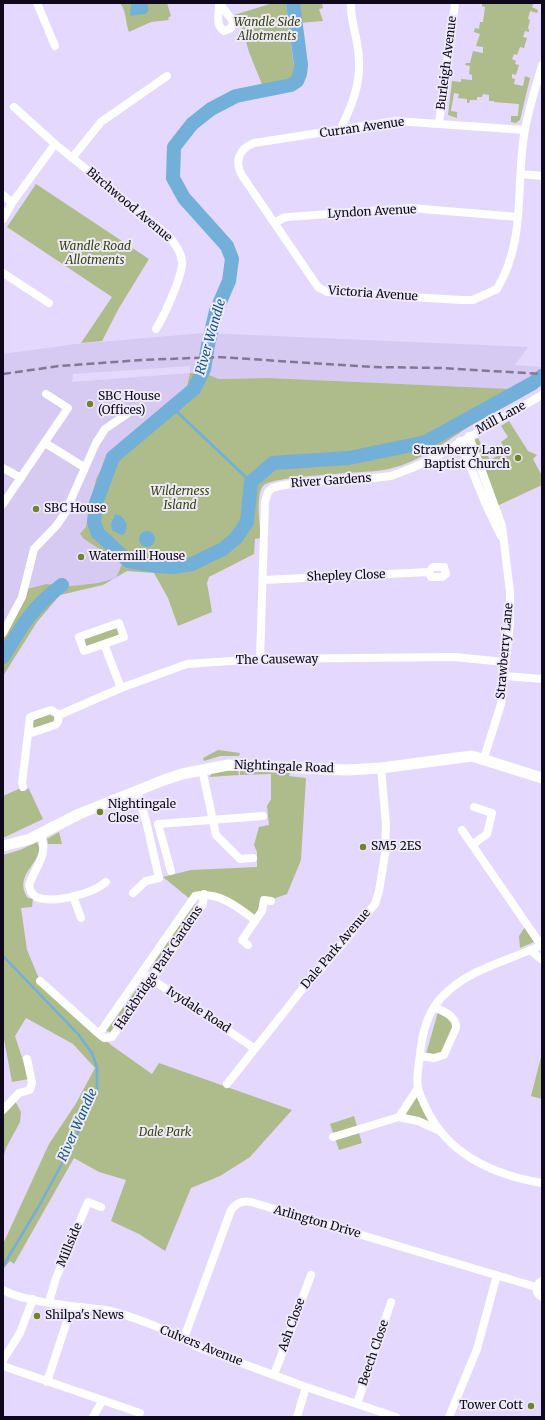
<!DOCTYPE html>
<style>
body{margin:0}
#map{position:relative;width:545px;height:1420px;overflow:hidden;background:#e4d8fe;font-family:Merriweather,serif}
canvas{display:block}
.frame{position:absolute;inset:0;border:4px solid #0f071c;pointer-events:none}
</style>
<div id="map">
<canvas width="545" height="1420"></canvas>
<div class="frame"></div>
</div>
<script>
const g = document.querySelector('canvas').getContext('2d');
g.lineJoin = 'round';
function fillPath(path, color) { g.fillStyle = color; g.fill(path, 'evenodd'); }
function stroke(path, color, width, dash) { g.strokeStyle = color; g.lineWidth = width; g.lineCap = dash ? 'butt' : 'round'; g.setLineDash(dash || []); g.stroke(path); }
function label(font, color, halo, rows, align = 'center') {
  g.font = font + ' Merriweather,serif'; g.lineWidth = 4; g.setLineDash([]); g.textBaseline = 'middle'; g.strokeStyle = halo; g.fillStyle = color; for (const [text, x, y, turn = 0] of rows) {
    g.save(); g.translate(x, y); g.rotate((+turn || 0) * Math.PI / 180); g.textAlign = isNaN(turn) ? turn : align; if (halo) g.strokeText(text, 0, 0); g.fillText(text, 0, 0); g.restore();
  }
}
const built = new Path2D(`
 M204,333l324,14 -13,18 26,2 -8,23 -264,-12 -50,1 -10,-4 -19,-2 -3,12 -10,18 -66,48 -15,28 -12,60 38,25 -6,14 -18,5 -27,3 -25,-2 -43,49v-279l73,-10zM190,366v7l-118,9 1,-8z`);
const green = new Path2D(`
 M120,3h47l4,13 -3,2 1,2 -18,2 -22,10c-4,-10 -2,-20 -9,-29z
 M273,3h13l9,72c-6,11 -22,10 -32,12l-14,-35 -8,-28h-4l-3,-9z
 M297,3h25l1,5 -4,1 4,12 -24,2z
 M482,3h52l-2,4 6,3 -1,3 -7,-2 -2,8 2,1 -2,8 1,2v2l-4,-1 -2,6 4,1 -3,10 -4,-1 -3,8 -3,-1 -2,5 4,2 -1,3 4,1 -3,10 -4,-1v4l3,1 -1,5 9,2 2,-10 5,2 -10,42 -4,3 -5,-1v-6h7l1,-12 -25,-2v-1h-5v-6l-6,-1 -1,3h-5v3h-7l-1,3h-2v-4l-9,-1 1,-4 -5,-1 -3,18 6,1v6l-9,-3 4,-34 9,1v-3l11,1v-5l-3,-1 1,-8 -5,-1 1,-2h4l3,-12 10,2v-6l-7,-1 4,-12 -6,-2 1,-4 4,1 1,-7h3l2,-15 -3,-1z
 M36,184l113,75 -30,49 -17,33 -21,2 31,-46 -105,-70z
 M190,373l19,2 10,4 50,-1 264,12c-20,14 -42,23 -63,36 -30,19 -58,42 -95,45 -19,2 -99,5 -111,14 -9,8 -4,41 -3,53l-6,1 -1,15 -45,23 -2,6 5,29 -34,14 -10,-28 -14,-25 -27,-2 -24,14 -43,10 -23,27 -34,54v-43l21,-43 22,-6 25,2 27,-3 18,-5 6,-14 -38,-25 -4,-5 6,-7 10,-48 15,-28 66,-48 10,-17z
 M509,421l19,30 9,4 -4,4 9,17v9l-45,21 -25,-65 6,-3 12,22 16,-9 -5,-9 7,-5 -7,-11z
 M117,628l3,6 -3,3 -29,10 -3,-1v-8z
 M51,713l3,3v6l-20,6 -2,-7z
 M218,750l22,3 -1,3h-19l-16,5 -1,-3z
 M238,769l1,6 -30,2 4,-5z
 M240,769l50,4 -1,3 17,2 -5,82 -14,34 -17,6 -9,8 -6,9 -30,-19 -35,1 -27,-22 28,-7 66,-3v-15l-3,-7 5,-18 10,-2 -2,-19 4,-7v-25l-31,1z
 M23,787l6,2 14,30 -40,19v-42z
 M59,832l3,12h-14l-1,-5z
 M37,842c11,19 -26,31 -9,56l5,1 -1,8 -11,1 6,42 13,31 71,64 41,29 7,-11 133,47 -42,47 -30,19 -29,12 -26,63 -26,-17 -28,-13 15,-41 -27,-8 -25,-14 -60,106 -4,-3 -7,8v-25l46,-100 26,-39 20,-37 -22,-24 -47,-26 -11,18 14,43 -17,3 -9,-48v-179l17,-5z
 M195,904l2,3 -45,63 -3,-3z
 M525,927l9,15 -14,6 -1,-12z
 M142,982l3,1 -34,49 -5,-1z
 M438,1012l14,8 2,4 -13,31 -15,-1z
 M542,1053v46l-11,-3z
 M418,1090l16,37 -30,-10z
 M14,1099l7,13 -1,10 -14,26 -3,11v-48z
 M354,1116l8,27 -23,7 -9,-26z`);
const water = new Path2D(`
 M131,3h16l2,7 -4,4 -15,2z
 M115,514l6,2 6,8 -2,9 -4,2 -9,-5 -1,-6z
 M139 539a8 8 0 1 1 16 0a8 8 0 1 1-16 0Z`);
const stream = new Path2D(`
 M173,408l78,74
 M3,956l75,78 14,19 5,14v23l-25,55 -33,61 -36,60`);
const river = new Path2D(`
 M293,3l8,62 -1,9 -3,7 -6,4 -55,11 -25,13 -19,15 -18,23 -1,31 11,20 43,48 5,13 -3,22 -13,30 -8,34 -4,24 -10,20 -81,68 -17,46 -2,19 4,11 30,28 30,5 15,1 19,-3 31,-15 13,-11 11,-16 4,-40 22,-19 76,-5 77,-16 107,-59 9,-7
 M3,657c18,-30 30,-51 59,-72`);
const minor = new Path2D(`
 M37,3l18,43
 M219,3c1,10 -5,21 5,28l7,-3 2,-4 -1,-4 -12,-16
 M14,107l41,37 113,91c6,8 14,17 14,28 0,14 -18,53 -26,66
 M439,123l16,-120
 M342,129v-3c14,-29 21,-51 15,-83 -2,-13 -7,-27 -6,-40
 M525,130l-129,-9 -142,22c-16,6 -20,20 -11,34l75,110 9,5 135,8h11l24,-11c30,-50 18,-105 28,-160 4,-21 11,-43 17,-64
 M72,158l29,-36 66,-46
 M521,174l21,2
 M3,195l9,8
 M3,219l9,-16 43,-59
 M275,223l8,-5 5,-1 123,-9 107,9
 M3,273l46,30
 M469,436l33,90 8,66v31l-9,81 -17,54
 M460,441l26,64 15,31
 M45,443l39,24
 M3,468l18,10
 M3,504l65,-96 -22,-14
 M433,567h11l2,7 -4,3h-11l-2,-5z
 M263,580l166,-8
 M119,623l5,14 -40,14 -5,-14z
 M3,633l19,-36 12,-48 23,-24 8,-12 31,-70 9,-14 29,-20
 M104,644l17,44
 M260,659l5,-157 3,-10 4,-4 12,-3 20,-3 61,-3 26,-3 21,-8 20,-9 110,-64
 M505,676l37,3
 M59,715l62,-27 66,-24 73,-5 194,-2 51,5
 M28,734l27,-9 3,-3 1,-7
 M202,769l14,66 24,24 13,-1
 M23,787l-1,-4 8,-66 21,-7 8,5
 M462,830l79,115
 M40,834c10,19 -5,33 -11,51l2,7 5,5c18,7 56,-3 70,-15
 M472,845l15,-11 5,-21 -18,-6
 M171,871l-13,-47 105,-8
 M133,893l13,-12 13,-3 -13,-57 -9,-30
 M73,896l8,22
 M248,945l-6,-5 20,-29 2,-11 7,1
 M542,945c-34,16 -75,24 -101,53 -14,15 -19,36 -21,56 -1,11 -4,22 -2,33 1,8 6,16 9,23 22,45 67,65 115,73
 M530,950l12,10
 M147,976l107,72
 M40,981l59,53 5,4 8,-1 91,-133 1,-10
 M99,1034l96,-138c23,-5 43,11 60,24
 M420,1056l14,2 10,-3 12,-27c1,-12 -13,-17 -22,-21
 M227,1084l73,-92 40,-45 35,-43 4,-13 6,-37 1,-30 -5,-56
 M3,1110l16,-17 11,-3 2,-8 -5,-23
 M399,1117l19,-29
 M333,1137l66,-20 19,4 20,9
 M542,1281c-8,4 -7,12 0,16
 M3,1290c23,13 74,16 102,20 20,3 74,24 90,36l111,41 90,30
 M49,1302l7,-24 32,-76 13,5
 M184,1338l47,-128c5,-7 11,-10 20,-8l285,85
 M3,1360l17,-27 13,-34
 M3,1366l137,47
 M274,1375l37,-100
 M47,1382l25,-76
 M357,1404l34,-102
 M93,1417l9,-16
 M297,1417l9,-30
 M449,1417l28,-68 20,-74`);
const secondary = new Path2D(`
 M3,846l27,-7 49,-25 85,-34 18,-6 46,-9 119,5 34,-2 91,-12 70,22`);
const rail = new Path2D(`
 M3,374l56,-8 83,-6 76,-3 154,10 69,1 101,6`);
const markers = [
 [90,404,4,"#718231"],
 [518,458,4,"#718231"],
 [36,509,4,"#718231"],
 [81,557,4,"#718231"],
 [100,812,4,"#718231"],
 [363,847,4,"#718231"],
 [37,1316,4,"#718231"],
 [531,1406,4,"#718231"]
];
const parkNames = [
 ["Wandle Side",267,23],
 ["Allotments",267,37],
 ["Wandle Road",95,247],
 ["Allotments",95,261],
 ["Wilderness",180,492],
 ["Island",180,506],
 ["Dale Park",165,1133]
];
const streetNames = [
 ["Burleigh Avenue",447,63,-83],
 ["Curran Avenue",362,128,-8],
 ["Birchwood Avenue",129,205,40],
 ["Lyndon Avenue",372,212,-3],
 ["Victoria Avenue",373,294,4],
 ["Mill Lane",501,418,-29],
 ["River Gardens",331,481,-4],
 ["Shepley Close",346,576,-2],
 ["Strawberry Lane",505,651,-85],
 ["The Causeway",277,660,-1],
 ["Nightingale Road",284,767,2],
 ["Dale Park Avenue",336,949,-50],
 ["Hackbridge Park Gardens",159,968,-56],
 ["Ivydale Road",198,1010,33],
 ["Arlington Drive",317,1222,16],
 ["Millside",70,1245,-67],
 ["Ash Close",292,1325,-70],
 ["Culvers Avenue",201,1346,22],
 ["Beech Close",374,1353,-71]
];
const poiNames = [
 ["SBC House",98,397],
 ["(Offices)",98,411],
 ["Strawberry Lane",510,451,"right"],
 ["Baptist Church",510,465,"right"],
 ["SBC House",44,509],
 ["Watermill House",89,557],
 ["Nightingale",108,805],
 ["Close",108,819],
 ["SM5 2ES",371,847],
 ["Shilpa's News",45,1316],
 ["Tower Cott",523,1406,"right"]
];
const waterNames = [
 ["River Wandle",211,337,-74],
 ["River Wandle",78,1125,-66]
];
fillPath(built, '#d6c9f2');
fillPath(green, '#aebb8a');
fillPath(water, '#72afd9');
stroke(stream, '#72afd9', 2.5);
stroke(river, '#72afd9', 14);
stroke(minor, '#fff', 8);
stroke(secondary, '#fff', 11);
stroke(rail, '#827896', 2.5, [8, 4]);
for (const [x, y, r, color] of markers) { const dot = new Path2D(); dot.arc(x, y, r, 0, 2 * Math.PI); g.fillStyle = color; g.fill(dot); stroke(dot, '#eeeaf7', 1.5); }
label('italic 12px', '#3a4414', '#eeeaf7', parkNames);
label('12px', '#0f071c', '#eeeaf7', streetNames);
label('12px', '#0f071c', '#eeeaf7', poiNames, 'left');
label('italic 13px', '#115982', '#eeeaf7', waterNames);
</script>
